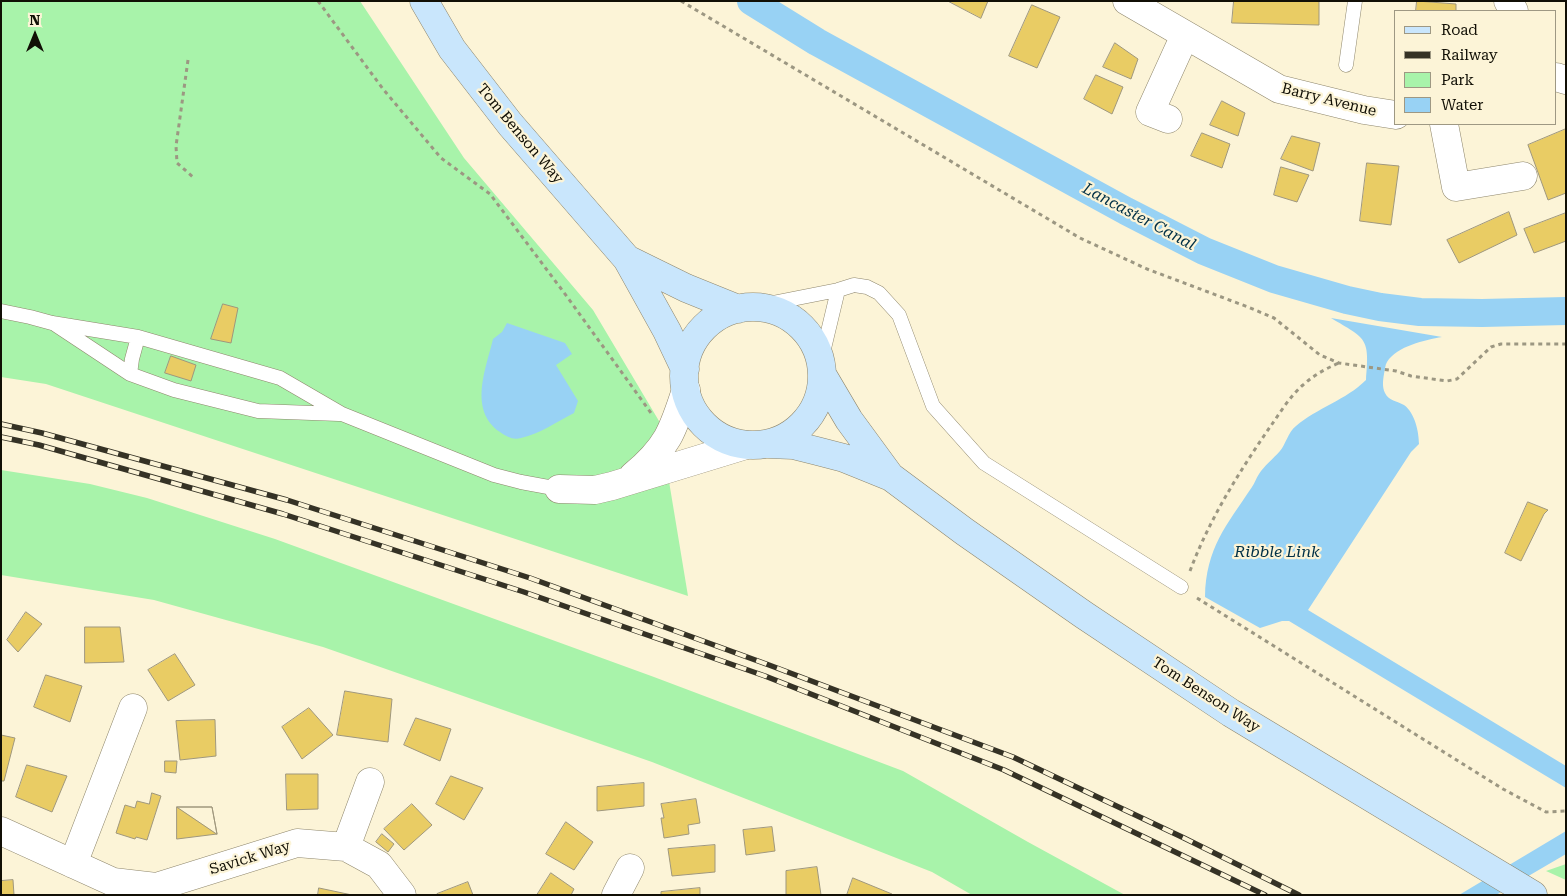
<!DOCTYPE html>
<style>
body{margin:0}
#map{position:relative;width:1567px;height:896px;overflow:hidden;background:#fcf4d7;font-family:"Roboto Serif",serif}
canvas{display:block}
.frame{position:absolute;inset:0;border:2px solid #110f05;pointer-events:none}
.legend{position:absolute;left:1394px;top:10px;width:162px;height:115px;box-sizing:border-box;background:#fcf4d7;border:1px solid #9e9883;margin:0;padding:6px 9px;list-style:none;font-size:15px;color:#110f05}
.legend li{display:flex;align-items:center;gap:10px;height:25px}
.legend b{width:25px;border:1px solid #9e9883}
.north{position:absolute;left:10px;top:10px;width:50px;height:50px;-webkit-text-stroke:4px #fcf4d7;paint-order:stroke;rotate:0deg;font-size:14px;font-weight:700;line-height:20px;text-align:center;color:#110f05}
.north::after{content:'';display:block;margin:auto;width:18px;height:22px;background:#110f05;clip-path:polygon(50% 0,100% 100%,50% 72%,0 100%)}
</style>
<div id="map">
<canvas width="1567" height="896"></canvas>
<div class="frame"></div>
<ul class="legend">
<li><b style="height:6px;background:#c9e6fc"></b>Road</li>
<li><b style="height:6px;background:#353225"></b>Railway</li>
<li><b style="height:14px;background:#a8f3aa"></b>Park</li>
<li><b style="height:14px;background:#98d2f4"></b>Water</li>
</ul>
<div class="north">N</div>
</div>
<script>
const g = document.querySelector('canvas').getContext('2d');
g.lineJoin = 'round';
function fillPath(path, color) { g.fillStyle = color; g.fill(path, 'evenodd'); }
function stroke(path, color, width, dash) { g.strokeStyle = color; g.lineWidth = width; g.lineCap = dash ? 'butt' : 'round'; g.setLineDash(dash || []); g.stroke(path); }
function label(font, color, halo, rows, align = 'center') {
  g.font = font + ' "Roboto Serif",serif'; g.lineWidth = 4.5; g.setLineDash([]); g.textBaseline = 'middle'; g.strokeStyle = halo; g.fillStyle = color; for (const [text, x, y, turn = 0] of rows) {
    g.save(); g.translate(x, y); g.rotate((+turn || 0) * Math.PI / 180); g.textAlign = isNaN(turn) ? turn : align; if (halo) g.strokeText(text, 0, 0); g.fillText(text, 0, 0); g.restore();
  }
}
const green = new Path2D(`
 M1,1h359l104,157 129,152 66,111 29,175 -642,-212 -45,-7z
 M1,470l89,14 57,14 128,41 379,138 249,94 125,71 97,53h-153l-40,-23 -280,-110 -329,-115 -169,-47 -153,-25z
 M1566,864v16l-20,-9z`);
const water = new Path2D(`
 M1331,318l111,19c-17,3 -45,9 -55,25 -2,3 -2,8 -3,12 -1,6 -2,13 1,19 4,8 12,8 19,12 11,8 15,27 15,39l-8,8 -103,158 258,156v22l-277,-167h-7l-22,7 -55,-31c1,-49 21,-71 47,-110 3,-4 4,-9 7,-13 5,-8 14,-15 21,-23 6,-7 8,-19 16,-25 21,-18 50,-26 70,-46 4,-43 0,-41 -35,-62z
 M507,323l58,20 7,11 -16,11 22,36 -4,12c-16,8 -34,21 -53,25 -8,2 -14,-1 -21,-6 -32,-22 -14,-63 -7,-93l9,-7z
 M1566,831v23l-70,41h-37z`);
const canal = new Path2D(`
 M751,1l66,41 309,169 78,40 70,28 73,21 33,7 40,5 62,1 84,-2`);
const building = new Path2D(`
 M948,1h40l-7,17z
 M1234,1h85v24l-87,-2z
 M1417,1l39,3v7h-40z
 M1032,5l28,12 -23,51 -28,-12z
 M1115,43l23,16 -7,20 -28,-12z
 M1096,75l27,12 -11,27 -28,-15z
 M1222,101l23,12 -7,23 -28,-11z
 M1566,129v64l-18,7 -20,-55z
 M1202,133l28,11 -8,24 -31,-12z
 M1292,136l28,7 -7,28 -32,-12z
 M1367,163l32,3 -8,59 -31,-4z
 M1281,167l28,8 -12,27 -23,-7z
 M1509,212l8,23 -58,28 -12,-23z
 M1566,213v28l-32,12 -10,-24z
 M223,304l15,4 -7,35 -20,-4z
 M171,356l25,9 -5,16 -26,-8z
 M1528,502l20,8 -4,4 -23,47 -16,-8z
 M26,612l16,12 -24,28 -11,-12z
 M85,627h35l4,35 -39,1z
 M175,654l20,31 -27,16 -20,-31z
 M46,675l36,11 -12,36 -36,-15z
 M345,691l47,8 -4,43 -51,-7z
 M309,708l24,27 -31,24 -20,-32z
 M416,718l35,11 -11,32 -36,-16z
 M215,720l1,36 -36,4 -4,-39z
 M1,735l14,3 -11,43h-3z
 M165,761h12l-1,12 -11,-1z
 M27,765l40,11 -15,36 -36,-15z
 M286,774h32v35l-31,1z
 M451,776l32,12 -19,32 -28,-16z
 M644,783v23l-47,5v-24z
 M152,793l9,3 -14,44 -11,-3 -1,2 -19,-6 9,-28 10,3 2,-7 12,3z
 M696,799l4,24 -12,2 1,9 -25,4 -3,-20h3l-3,-14z
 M412,804l20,21 -28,25 -20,-21z
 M177,807h35l5,27 -40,5z
 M177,807h35l5,27z
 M566,822l27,20 -19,28 -28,-16z
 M772,827l3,24 -29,4 -3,-25z
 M382,834l12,10 -6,8 -12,-10z
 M715,845v27l-43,4 -4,-27z
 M817,867l4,28h-35v-24z
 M551,873l23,16 -3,6h-34z
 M853,878l39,16v1h-45z
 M13,880l1,15h-13v-14z
 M468,882l5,13h-36v-1z
 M319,888l33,7h-34z
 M700,888v7h-39v-3z`);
const path = new Path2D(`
 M318,1l65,88 58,69 49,36 78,104 83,115
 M681,1l399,237 67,31 101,38 26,11 46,37 19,8 57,8 15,5 36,5 10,-2 34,-32 10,-3h65
 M188,60l-12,86 1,17 16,14
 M1190,571c19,-51 49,-99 80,-144 10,-14 20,-31 33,-42 11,-10 22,-16 36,-22
 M1197,598l306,191 43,23 20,-1`);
const lane = new Path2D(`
 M1346,65l9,-64
 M752,307l86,-17 16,-5 13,2 12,6 20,22 34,91 51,57 197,124
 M1,311l29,6 22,6 86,14 142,41 62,36 152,61 27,7 38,7
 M56,325l74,49 44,16 84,21 81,3
 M821,361l17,-71
 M130,374l2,-15 6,-22`);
const street = new Path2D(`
 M1127,1l152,88 85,21 32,5
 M1508,1l6,10
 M1556,77l10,3
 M1168,119l-18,-7 35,-77
 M1444,124l12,63 67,-11
 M633,476c34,-28 40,-45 53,-86
 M559,489l36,1 17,-4 134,-41
 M1,831l112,51 43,5 141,-44 49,4 33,18 23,30
 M346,847l24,-65
 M73,864l60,-156
 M616,895l14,-27`);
const secondary = new Path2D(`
 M424,1l28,48 58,75 117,135 40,72 18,38
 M627,259l59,29 52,21
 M684 376a69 69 0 1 1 138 0a69 69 0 1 1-138 0Z
 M823,376l26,44 41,56
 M768,444l25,1 24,6 27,7 47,19 74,55 119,83 147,98 302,182`);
const rail = new Path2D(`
 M1,424l41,9 245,67 243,78 239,87 244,92 171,81 115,57
 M1,437l38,8 244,69 241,78 241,84 239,94 261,125`);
const streetNames = [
 ["Barry Avenue",1329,100,14],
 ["Tom Benson Way",520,134,50],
 ["Tom Benson Way",1206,695,33],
 ["Savick Way",250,858,-17]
];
const waterNames = [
 ["Lancaster Canal",1139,217,28],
 ["Ribble Link",1277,552]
];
fillPath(green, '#a8f3aa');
fillPath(water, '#98d2f4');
stroke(canal, '#98d2f4', 28);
fillPath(building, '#e9cc64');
stroke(building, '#9f977d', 1);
stroke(lane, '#8e866c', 15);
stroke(street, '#8e866c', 29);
stroke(secondary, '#8e866c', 29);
stroke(path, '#9c9782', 3, [4, 4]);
stroke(lane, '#fff', 14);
stroke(street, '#fff', 28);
stroke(secondary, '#c9e6fc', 28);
stroke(rail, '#353225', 5.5);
stroke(rail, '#fcf4d7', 4, [11]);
label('15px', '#110f05', '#fcf4d7', streetNames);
label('italic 16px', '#003046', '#fcf4d7', waterNames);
</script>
